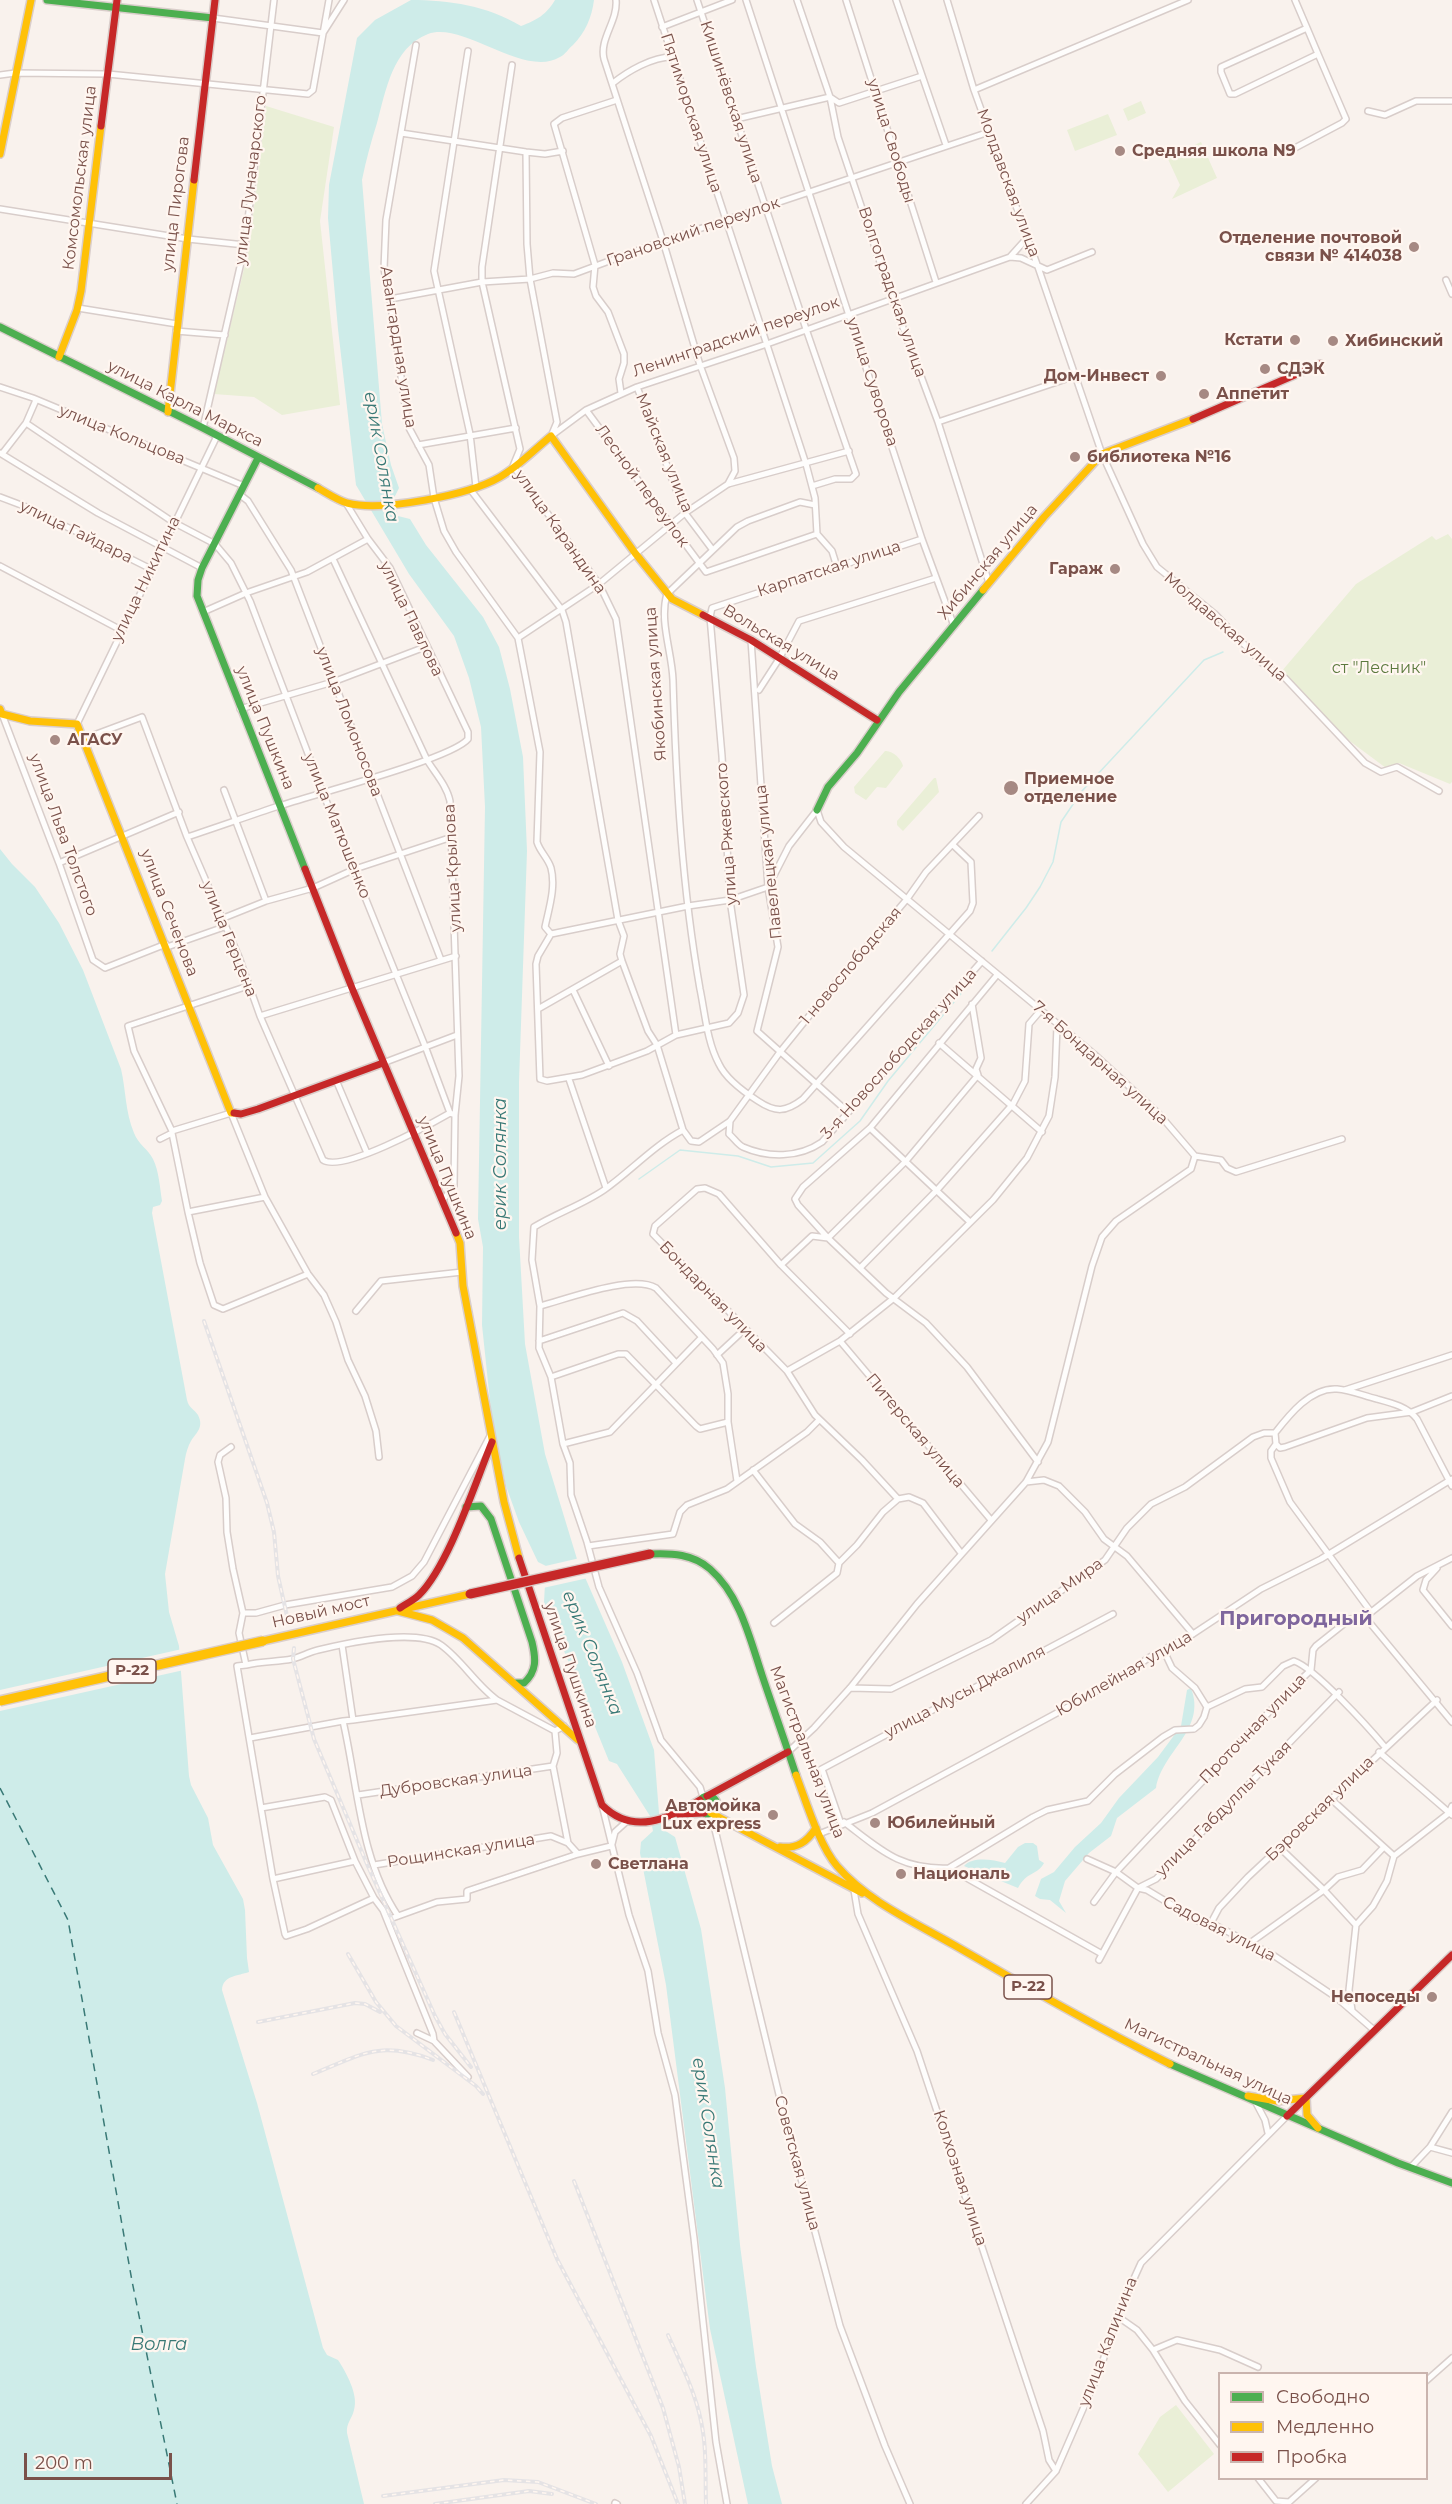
<!DOCTYPE html>
<meta charset="utf-8">
<style>
body{margin:0}
#map{position:relative;width:1452px;height:2504px;overflow:hidden;background:#f9f2ed;font-family:Montserrat,sans-serif}
canvas{display:block}
.legend{position:absolute;left:1218px;top:2372px;width:210px;height:108px;box-sizing:border-box;background:#fff6f0;border:2px solid #cab4ae;margin:0;padding:8px 10px;list-style:none;font-size:18px;color:#7a514a}
.legend li{display:flex;align-items:center;gap:12px;height:30px}
.legend b{width:30px;border:2px solid #cab4ae}
.scale{position:absolute;left:24px;top:2453px;width:148px;height:27px;box-sizing:border-box;border:3px solid #7a514a;border-top:0;padding-left:8px;font-size:18px;line-height:21px;white-space:nowrap;color:#7a514a;-webkit-text-stroke:4px #fff6f0;paint-order:stroke}
</style>
<div id="map">
<canvas width="1452" height="2504"></canvas>
<ul class="legend">
<li><b style="height:8px;background:#4caf50"></b>Свободно</li>
<li><b style="height:8px;background:#ffc107"></b>Медленно</li>
<li><b style="height:8px;background:#c62828"></b>Пробка</li>
</ul>
<div class="scale">200 m</div>
</div>
<script>
const g = document.querySelector('canvas').getContext('2d');
g.lineJoin = 'round';
function fillPath(path, color) { g.fillStyle = color; g.fill(path, 'evenodd'); }
function stroke(path, color, width, dash) { g.strokeStyle = color; g.lineWidth = width; g.lineCap = dash ? 'butt' : 'round'; g.setLineDash(dash || []); g.stroke(path); }
function label(font, color, halo, rows, align = 'center') {
  g.font = font + ' Montserrat,sans-serif'; g.lineWidth = 4.5; g.setLineDash([]); g.textBaseline = 'middle'; g.strokeStyle = halo; g.fillStyle = color; for (const [text, x, y, turn = 0] of rows) {
    g.save(); g.translate(x, y); g.rotate((+turn || 0) * Math.PI / 180); g.textAlign = isNaN(turn) ? turn : align; if (halo) g.strokeText(text, 0, 0); g.fillText(text, 0, 0); g.restore();
  }
}
const green = new Path2D(`
 M1141,101l5,12 -18,8 -5,-12z
 M266,106l68,21 -14,94 20,184 -58,10 -28,-18 -40,-3 35,-146z
 M1108,114l9,21 -42,16 -8,-21z
 M1201,142l16,36 -45,21 8,-14 -13,-28z
 M1448,534l4,5v243l-2,2 -51,-21 -13,5 -43,-32 -62,-64 75,-88 76,-48 4,4z
 M885,751c7,-1 17,8 18,15l-17,22 -9,-1 -11,13 -11,-7 -1,-6z
 M934,778h2l3,14 -36,39 -6,-6v-4z
 M1176,2405l38,49 -46,38 -30,-38 22,-37z`);
const water = new Path2D(`
 M411,0c38,0 77,6 110,26 16,-6 25,-11 34,-26h39c-2,17 -9,33 -21,45 -4,3 -8,10 -13,12 -36,22 -96,-36 -132,-23 -36,14 -42,57 -51,89 -6,19 -11,37 -15,57l20,244 9,41 8,23 -5,10 4,18 12,3 16,26 57,72 16,30 11,42 13,68 4,94 -8,231v155l6,107 20,110 32,105 45,103 32,88 5,63 5,17 11,7 26,92 24,159 15,157 16,122 16,99 10,38h-34l-38,-175 -44,-344 -26,-132 1,-11 12,-11 -3,-15 -33,-52 -8,-3 -65,-159 2,-36 -8,-4 -19,-40 -13,-36 -14,-66 -10,-95 1,-78 -5,-28 7,-412 -4,-80 -12,-49 -15,-42 -45,-62 -53,-89 -18,-156 -10,-111 1,-33 28,-147 18,-18z
 M0,849l12,15 23,23 24,36 24,47 38,99c5,21 4,43 13,64 4,11 14,16 19,26 6,12 7,29 9,42l-2,4 -7,2 -1,6 35,187c2,8 7,9 11,15 6,12 -1,17 -7,26 -3,5 -5,12 -6,18l-20,115 4,38 10,34 10,130 2,9 17,33 5,27 30,54 2,11 2,48 2,14c-11,4 -26,3 -27,18l35,113 66,245 4,7 11,5c8,12 21,35 16,50 -2,9 -8,13 -7,23l17,71h-364z
 M1191,1688c16,42 -29,63 -35,100l-39,30 -6,18 -22,17 -24,28 -6,20 7,12 -16,-13 -10,-1 -5,-3 6,-17 13,-7 21,-25 26,-24 18,-25 39,-41 23,-31 6,-36z
 M1025,1843h8l4,3 2,14 5,3c-6,12 -17,8 -26,25l-54,-22c9,-10 29,-6 41,-3l13,-16z`);
const pier = new Path2D(`
 M580,1558l8,20 -45,10v-20l-2,-1z
 M182,1649l2,21 -184,41v-21z`);
const stream = new Path2D(`
 M992,951l34,-43 14,-21 13,-25 8,-40 21,-31 122,-131 19,-8
 M639,1179l41,-29 58,6 33,11 42,-4 47,-42 28,-40 86,-103`);
const ferry = new Path2D(`
 M0,1788l68,132 64,361 45,223`);
const street = new Path2D(`
 M616,0c2,21 -17,39 -12,59l59,182 37,124 34,93 1,13 -7,13
 M654,0l152,464 9,34 2,36 15,17 5,16
 M697,0l109,329 50,145 -5,5h-16l-23,7
 M746,0l176,539 32,87
 M797,0l33,97 8,40 54,161 46,124 51,161
 M846,0l90,282
 M896,0l50,145
 M947,0l27,90 64,177 64,187 41,90 14,23 58,47 47,49 23,15 80,85 16,9 16,-5 42,24
 M1295,0l12,28
 M213,18l110,15 21,-33
 M662,27l70,-27
 M1307,28l11,26 -83,40h-5l-9,-22v-5z
 M416,45l-30,175 -2,49 6,30 18,127 21,39 5,33 10,33 12,21 62,86 22,114 -3,90c3,10 11,16 14,26 5,19 -2,40 -6,59l6,7 -13,22 -2,8 4,115 7,2 35,-6 65,-24 29,-16 53,-12 9,-10 6,-18 -14,-95 -8,-144 -12,-139 2,-9 210,-69
 M468,51l-34,220 36,163 6,53
 M512,65l-30,202v15l38,167 -7,17 86,118 17,35 60,416
 M0,75l15,-2 93,1 200,20 5,-4 16,-90
 M613,83c15,-12 39,-26 59,-26
 M974,90l214,-90
 M617,100l-55,18 -8,6 41,141 -2,22 3,9 12,16 16,42v9l-5,16 2,14
 M1368,111l17,4 31,-14h36
 M736,119l94,-22 9,6 83,-27
 M401,133l125,19 19,2 18,-3
 M1293,149l49,-26 4,-4 -28,-65
 M526,152l1,92 3,35 27,143 -5,12
 M0,209l188,30 57,6
 M1010,257l18,-20
 M1446,280l6,14
 M390,299l92,-17 48,-3 23,-6 21,1 89,-33 326,-109
 M78,308l99,16
 M176,331l49,4
 M0,387l33,11 211,88
 M637,387l48,126 27,36
 M586,410l120,162 111,-38
 M938,422l137,-46
 M26,423l147,99 42,22 16,19 19,38 73,192 102,253 25,67
 M203,428l42,-183 29,-245
 M551,436l35,-26 51,-23 130,-43 243,-87 11,1 26,12 45,-18
 M418,445l98,-17
 M0,453l98,60 104,55
 M2,454l24,-31 10,-23
 M470,489l92,121 4,12 52,298 6,16 -4,18 2,7 26,70 9,14 26,85
 M239,494l9,7 43,69 150,390
 M0,497l29,11 122,61
 M815,505l-15,-3 -52,19 -11,6 -70,67c-8,27 5,58 6,86 3,103 9,207 27,309 5,24 7,53 19,75 7,15 25,28 39,37 18,12 28,11 45,-2l167,-188 3,-8 -2,-41 -18,-17
 M333,559l94,201c8,13 20,26 23,41l9,275 -4,39 -1,71 -12,15
 M0,566l121,64
 M203,612l43,-19 61,-21 61,-33
 M518,638l81,-54 86,-71 43,-29 121,-33
 M751,640l17,247 10,60 -21,84 91,81
 M759,690l20,-31 20,-38 137,-43
 M240,709l93,-27 92,-35
 M2,714l57,149 34,97 12,8 61,-24
 M77,724l140,-288
 M83,739l59,-22 45,120 52,120 21,59 63,144c19,13 106,-35 127,-47l5,2
 M224,790l42,111
 M187,837c31,-10 61,-21 92,-31 32,-11 173,-47 189,-67v-7l-78,-164 -22,-29 -22,-36
 M59,863l120,-51
 M221,919l45,-18 47,-13 42,-19 97,-32
 M551,934l137,-28 42,-6 38,-13 21,-41 28,-36
 M167,947l57,-20
 M997,975l-127,153 -67,59 -8,12 3,6 30,33 58,55 40,30 41,44 71,95
 M573,990l36,76
 M538,1009l84,-48
 M260,1016l196,-60
 M939,1043l103,89
 M383,1063l74,-28
 M569,1079l37,109
 M336,1080l31,73
 M730,1121l-1,13c5,4 8,10 14,13 25,11 56,11 79,-5l160,-181
 M870,1128l100,94
 M172,1131l-38,-80 -6,-25 120,-40
 M172,1133l16,79 12,51 14,42 9,4 85,-35
 M160,1139l12,-6v-2l59,-18 34,84 43,77 16,21 12,27 12,38 17,36 11,35 3,26
 M1195,1156l26,4 6,8 9,4 106,-33
 M188,1212l77,-15
 M781,1265l31,-29 16,2 78,-77 72,-86 -2,-6 5,-11 -9,-54
 M860,1268l77,-78 76,-86 12,-23 4,-57 12,-14
 M540,1306c27,-7 92,-32 116,-18l57,61 10,14 5,31v28l9,59
 M356,1311l25,-30 81,-9
 M850,1334l-69,-69 -62,-71 -14,-6 -8,1 -42,37 -2,8 134,137 28,44 47,45 36,39
 M539,1341l84,-28 14,8 39,42
 M840,1341l151,179
 M717,1355l28,-26
 M787,1371l53,-30 54,-43 99,-98 34,-42 22,-42 6,-39 2,-51
 M551,1377l67,-23h8l70,72 4,3 28,-7
 M1345,1390l107,-35
 M563,1444l47,-12 92,-95
 M1276,1444l4,4 5,-1 82,-29 45,-6 40,-16
 M231,1447l-11,8 -2,7 8,36 1,34 6,37 10,44 -4,20 7,32 -9,1 36,213 12,55 1,2 21,-7 67,-31 9,12 4,10
 M753,1470l42,54 25,18 19,21
 M1026,1482l18,-2 15,6 26,26 19,27 23,17 66,78
 M898,1499l11,-2 14,6 38,50
 M588,1546l85,-12 7,-22 7,-7 40,-16 80,-57 12,-12
 M1437,1568l-11,12 -3,10 29,36
 M1371,1612l-81,-110 -19,-44v-7l5,-7 -1,-11c14,-18 36,-46 62,-44 14,1 27,7 40,10 15,4 31,8 40,20l35,67
 M243,1613h13l29,-8 107,-18 20,-11 12,-14 67,-128
 M1365,1617l87,105
 M774,1623l63,-50 2,-10 18,-18 26,-33 15,-13
 M342,1645l11,75 -10,1c15,65 17,139 55,195
 M246,1665c16,-4 31,-3 46,-6 9,-2 17,-7 26,-9 29,-7 98,-22 123,-5 21,15 35,40 56,55
 M850,1688l41,1 100,-49 114,-80 22,-32 24,-24 34,-17 68,-50 11,-4h11
 M1207,1707l38,-18 17,-2 21,-21 11,-5c21,7 75,67 91,86
 M353,1720l144,-20 58,31 9,-5
 M555,1731l2,22 -4,13 15,77
 M250,1738l93,-17
 M788,1752l26,-24 36,-40 67,-84 109,-122 22,-40 44,-176 10,-29 14,-16 75,-52 4,-13 -36,-42 -65,-60 -250,-207 -23,-25 -4,-12
 M1379,1752l73,63
 M822,1769l19,55
 M818,1771l295,-157
 M358,1795l195,-29
 M703,1797l-3,-10 -39,-47 -24,-67 -38,-86 -12,-45 -16,-47 -1,-32 -7,-19 -12,-67 -12,-29 1,-42 -8,-46 2,-33c23,-14 48,-22 70,-37 27,-19 49,-44 79,-60l8,11 8,1 31,-21 50,-69 59,-73 68,-80 19,-27 53,-56
 M1331,1799l63,57
 M602,1805l27,110 19,56 10,62 17,62 19,143 22,204 11,62
 M261,1808l64,-11 6,3 24,61 19,37
 M711,1813l71,294 58,219 45,120 25,58
 M844,1822c37,28 56,48 105,46l153,86
 M819,1834l53,-21 207,-112 51,-29 18,-14 45,-24 68,-45 60,-30 131,-80
 M612,1844l3,-12 10,-9
 M1280,1848l44,42 32,35
 M1394,1856l55,-43 3,-7
 M1087,1859l29,13 22,16 9,2 53,32 11,1 62,32 64,43 37,32
 M374,1865l177,-29 17,7 10,11
 M949,1868l84,-51 14,-7 41,-9 27,-27 48,-37 12,-7 19,-1 5,-4 5,-8 3,-10 -2,-3 -10,-16 -23,-20 -8,-17
 M273,1879l82,-18
 M854,1890l4,24 59,137 126,380 6,29 7,11
 M1094,1902l22,-30 31,-33 149,-155 15,-14 2,-20 3,-4 34,-27 15,-2 52,-41 35,-18
 M1211,1923l8,-15 29,-31 189,-177
 M1250,1943l74,-53 14,-13 24,-7 22,-23
 M1099,1960l39,-72 18,-9 183,-187
 M1352,2010l-3,-20 7,-65 17,-19 14,-25 7,-25
 M417,2033l17,8
 M468,2077l-34,-36 -1,-7 -46,-114 50,-18 30,-3v-8l111,-37 33,-8
 M1256,2103l9,17 3,13
 M1430,2147l22,-35
 M1410,2168l20,-21 22,6
 M1117,2316l20,14 16,20 32,51 35,44
 M1153,2350l24,-10 43,10 38,17
 M1426,2381l26,-23
 M1258,2478l18,23 13,1
 M615,2503l2,1
 M1288,2503l28,-25
 M1026,2504l30,-33 44,-101 17,-54 24,-53 146,-147`);
const fast = new Path2D(`
 M47,0l166,18
 M0,327l203,101 115,60
 M258,458l-56,110 -4,12 -1,16 108,273
 M817,810l11,-23 29,-34 42,-61 84,-102
 M466,1507l15,-1 10,13 41,123c4,17 5,29 -8,41h-8
 M650,1554c22,-1 43,0 60,15 30,26 40,70 52,106 11,33 23,66 34,100
 M699 1805a9 9 0 1 1 18 0a9 9 0 1 1-18 0Z
 M1170,2064l228,99 54,20`);
const slow = new Path2D(`
 M0,154l31,-154
 M59,357l18,-47 4,-19 20,-165
 M168,412l26,-232
 M318,488c9,5 19,12 29,15 35,9 122,-8 153,-26 19,-11 34,-27 51,-41l84,117 37,46 31,16
 M983,590l61,-73 58,-63 91,-35
 M0,709l2,5 28,7 47,3 154,389h3
 M456,1233l4,10 3,43 41,216 15,56
 M398,1611l34,9 31,18 115,102
 M263,1641l207,-47
 M796,1775c10,26 23,70 41,91 30,35 77,56 117,79 71,41 142,82 216,119
 M711,1813l151,80
 M780,1847c17,2 27,-5 36,-19
 M1248,2096l29,5 29,-3 1,17 11,13`);
const jam = new Path2D(`
 M101,126l16,-126
 M194,180l21,-180
 M1193,419l127,-55
 M703,615l48,25 126,80
 M305,869l47,119 104,245
 M234,1113l7,1 17,-5 125,-46
 M519,1558l83,247c31,31 66,14 98,-5
 M400,1608c6,-4 14,-8 19,-13 30,-30 56,-112 73,-153
 M707,1796l81,-44
 M679,1814l25,-1
 M1287,2116l165,-161`);
const rail = new Path2D(`
 M204,1321l63,182 7,29 4,44 9,40
 M294,1648l-1,11 21,80 53,125 68,152 10,18 26,33
 M348,1954l28,48 20,24 80,60 7,8
 M454,2012l103,247 94,177 27,68
 M258,2022l97,-19 10,1 15,8
 M313,2074c49,-20 67,-34 120,-14
 M574,2181l89,227 16,59 6,37
 M668,2335c12,27 27,56 33,86 6,27 4,55 5,83
 M383,2496l121,-16 34,2 58,22
 M435,2504l94,-13 23,3`);
const slowBridge = new Path2D(`
 M0,1701l263,-60`);
const jamBridge = new Path2D(`
 M470,1594l180,-40`);
const markers = [
 [1120,151,6,"#a68983"],
 [1414,247,6,"#a68983"],
 [1295,340,6,"#a68983"],
 [1333,341,6,"#a68983"],
 [1265,369,6,"#a68983"],
 [1161,376,6,"#a68983"],
 [1204,394,6,"#a68983"],
 [1075,457,6,"#a68983"],
 [1115,569,6,"#a68983"],
 [55,740,6,"#a68983"],
 [1011,788,8,"#a68983"],
 [773,1815,6,"#a68983"],
 [875,1823,6,"#a68983"],
 [596,1864,6,"#a68983"],
 [901,1874,6,"#a68983"],
 [1432,1997,6,"#a68983"]
];
const shields = [
 [132,1671,48],
 [1028,1987,48]
];
const shieldNames = [
 ["Р-22",132,1671],
 ["Р-22",1028,1987]
];
const streetNames = [
 ["Кишинёвская улица",731,102,72],
 ["Пятиморская улица",691,113,72],
 ["улица Свободы",891,141,73],
 ["Комсомольская улица",80,178,-83],
 ["улица Луначарского",251,180,-83],
 ["Молдавская улица",1008,183,70],
 ["улица Пирогова",176,204,-83],
 ["Грановский переулок",693,232,-19],
 ["Волгоградская улица",892,292,71],
 ["Ленинградский переулок",736,337,-19],
 ["Авангардная улица",398,347,81],
 ["улица Суворова",872,382,72],
 ["улица Карла Маркса",185,404,27],
 ["улица Кольцова",122,435,22],
 ["Майская улица",664,453,68],
 ["Лесной переулок",642,486,54],
 ["улица Гайдара",76,532,26],
 ["улица Карандина",560,532,55],
 ["Хибинская улица",988,562,-50],
 ["Карпатская улица",829,569,-18],
 ["улица Никитина",146,579,-64],
 ["улица Павлова",411,619,64],
 ["Молдавская улица",1225,627,41],
 ["Вольская улица",781,643,31],
 ["Якобинская улица",656,684,-94],
 ["улица Ломоносова",349,722,69],
 ["улица Пушкина",265,728,68],
 ["улица Матюшенко",337,826,68],
 ["улица Ржевского",727,834,-94],
 ["улица Льва Толстого",63,835,70],
 ["Павелецкая улица",769,862,-96],
 ["улица Крылова",453,868,-93],
 ["улица Сеченова",169,913,69],
 ["улица Герцена",229,939,68],
 ["1 новослободская",851,966,-50],
 ["3-я Новослободская улица",899,1054,-48],
 ["7-я Бондарная улица",1100,1063,42],
 ["улица Пушкина",447,1178,68],
 ["Бондарная улица",713,1297,46],
 ["Питерская улица",915,1431,50],
 ["улица Мира",1060,1591,-35],
 ["Новый мост",321,1612,-13],
 ["улица Пушкина",570,1665,71],
 ["Юбилейная улица",1124,1674,-30],
 ["улица Мусы Джалиля",965,1692,-28],
 ["Проточная улица",1253,1729,-46],
 ["Магистральная улица",807,1752,69],
 ["Дубровская улица",456,1781,-8],
 ["улица Габдуллы Тукая",1224,1809,-45],
 ["Бэровская улица",1320,1809,-44],
 ["Рощинская улица",461,1851,-9],
 ["Садовая улица",1219,1929,27],
 ["Магистральная улица",1208,2062,25],
 ["Советская улица",797,2163,75],
 ["Колхозная улица",960,2178,72],
 ["улица Калинина",1108,2342,-69]
];
const poiNames = [
 ["Средняя школа N9",1132,151],
 ["Отделение почтовой",1402,238,"right"],
 ["связи № 414038",1402,256,"right"],
 ["Кстати",1283,340,"right"],
 ["Хибинский",1345,341],
 ["СДЭК",1277,369],
 ["Дом-Инвест",1149,376,"right"],
 ["Аппетит",1216,394],
 ["библиотека №16",1087,457],
 ["Гараж",1103,569,"right"],
 ["АГАСУ",67,740],
 ["Приемное",1024,779],
 ["отделение",1024,797],
 ["Автомойка",761,1806,"right"],
 ["Lux express",761,1824,"right"],
 ["Юбилейный",887,1823],
 ["Светлана",608,1864],
 ["Националь",913,1874],
 ["Непоседы",1420,1997,"right"]
];
const parkNames = [
 ["ст \"Лесник\"",1379,668]
];
const waterNames = [
 ["ерик Солянка",381,457,80],
 ["ерик Солянка",501,1164,-90],
 ["ерик Солянка",592,1653,68],
 ["ерик Солянка",708,2123,81],
 ["Волга",159,2345]
];
const quarterNames = [
 ["Пригородный",1296,1619]
];
fillPath(green, '#eaefd7');
fillPath(water, '#ceece9');
fillPath(pier, '#f9f2ed');
stroke(stream, '#ceece9', 1.5);
stroke(ferry, '#397976', 1.5, [8, 6]);
stroke(street, '#d8cdca', 8);
stroke(fast, '#dacecb', 10);
stroke(slow, '#dacecb', 10);
stroke(jam, '#dacecb', 10);
stroke(street, '#fefdfc', 5);
stroke(fast, '#4caf50', 7);
stroke(slow, '#ffc107', 7);
stroke(jam, '#c62828', 7);
stroke(rail, '#e5e3e5', 4);
stroke(rail, '#fff6f0', 1.5, [4.5]);
stroke(slowBridge, '#dacdca', 12, []);
stroke(jamBridge, '#dacdca', 12, []);
stroke(slowBridge, '#ffc107', 9);
stroke(jamBridge, '#c62828', 9);
for (const [x, y, r, color] of markers) { const dot = new Path2D(); dot.arc(x, y, r, 0, 2 * Math.PI); g.fillStyle = color; g.fill(dot); stroke(dot, '#fff6f0', 2); }
for (const [x, y, w] of shields) { const box = new Path2D(); box.roundRect(x - w / 2, y - 12, w, 24, 4.5); g.fillStyle = '#fff6f0'; g.fill(box); stroke(box, '#7a514a', 1.5); }
label('bold 15px', '#7a514a', null, shieldNames);
label('16px', '#7a514a', '#fff6f0', streetNames);
label('bold 16px', '#7a514a', '#fff6f0', poiNames, 'left');
label('16px', '#5c7a3e', '#fff6f0', parkNames);
label('italic 18px', '#397976', '#fff6f0', waterNames);
label('bold 20px', '#7f669d', '#fff6f0', quarterNames);
</script>
